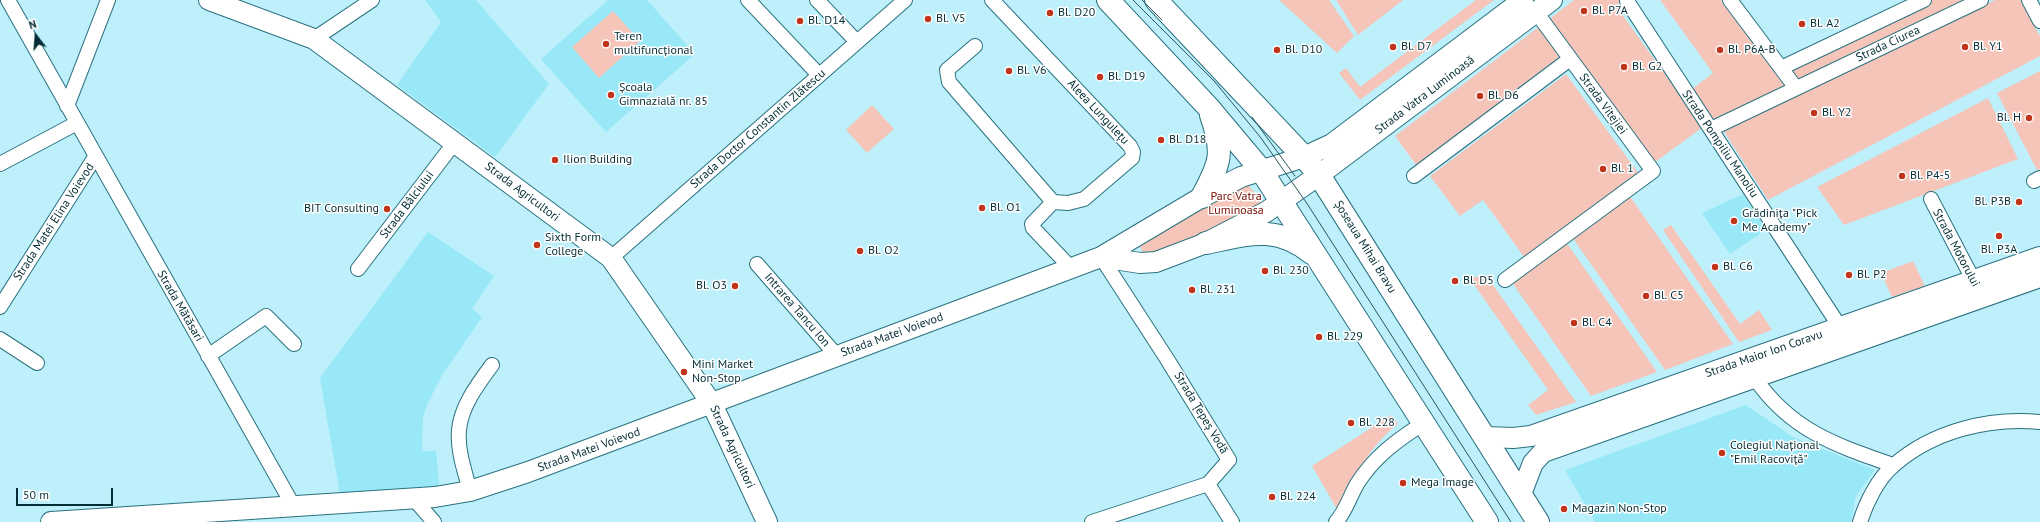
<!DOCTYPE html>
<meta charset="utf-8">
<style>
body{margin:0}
#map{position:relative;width:2040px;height:522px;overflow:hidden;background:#bdf0fb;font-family:"PT Sans",sans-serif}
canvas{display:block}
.north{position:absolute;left:16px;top:16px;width:40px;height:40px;-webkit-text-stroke:3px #fff;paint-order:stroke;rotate:343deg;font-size:11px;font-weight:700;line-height:16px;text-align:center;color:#042d35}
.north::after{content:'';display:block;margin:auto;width:14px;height:18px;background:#042d35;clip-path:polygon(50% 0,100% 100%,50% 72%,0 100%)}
.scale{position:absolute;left:16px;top:488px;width:97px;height:18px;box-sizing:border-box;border:2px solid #042d35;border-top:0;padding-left:5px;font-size:12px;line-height:14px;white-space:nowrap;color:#042d35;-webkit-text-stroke:3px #fff;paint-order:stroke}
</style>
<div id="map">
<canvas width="2040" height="522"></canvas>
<div class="north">N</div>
<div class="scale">50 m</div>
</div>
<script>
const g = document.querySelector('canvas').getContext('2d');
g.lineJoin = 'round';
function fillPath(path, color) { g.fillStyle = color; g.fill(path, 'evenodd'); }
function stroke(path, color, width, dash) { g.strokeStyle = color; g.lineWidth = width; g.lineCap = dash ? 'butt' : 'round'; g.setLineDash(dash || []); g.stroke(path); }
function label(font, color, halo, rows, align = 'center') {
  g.font = font + ' "PT Sans",sans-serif'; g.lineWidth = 3; g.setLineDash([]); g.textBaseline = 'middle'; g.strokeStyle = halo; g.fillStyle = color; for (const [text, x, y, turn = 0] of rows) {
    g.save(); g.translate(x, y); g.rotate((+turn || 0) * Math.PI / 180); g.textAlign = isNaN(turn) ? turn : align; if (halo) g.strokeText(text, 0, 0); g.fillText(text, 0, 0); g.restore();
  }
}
const built = new Path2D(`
 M425,0h51l73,84 -54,73 -98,-72 44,-63z
 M608,0h39l48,54 -89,78 -65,-73z
 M1743,194l23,36 -36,24 -28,-41z
 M428,232l66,44 -22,33 10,8 -41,60 -15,30 -3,11 -1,33h14l4,41 -99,8 -21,-122z
 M1746,405l47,32 82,33 -19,26 -5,26h-256l-30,-52z`);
const green = new Path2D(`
 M1279,0h50l25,36 -17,17z
 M1336,0h67l-45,35z
 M1476,0h18l-134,100 -21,-27 7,-5 14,19z
 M1574,0h50l-8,6 87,121 -49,36 -106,-143z
 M1660,0h61l64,86 -72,36 -22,-32 22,-17z
 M1931,0h41l-175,82 -10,-13z
 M1995,0h25l20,36v20l-272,144 -45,-70z
 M613,11l27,30 -41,37 -27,-31z
 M1540,26l22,29 -146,110 -21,-29z
 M2040,71v98l-3,1 -40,-77z
 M1566,74l73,100 -115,83 -41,-57 -23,16 -30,-40z
 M1988,98l30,61 -174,66 -27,-38z
 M872,105l22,24 -27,24 -21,-23z
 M1244,179l22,29 -90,39 -32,7 -8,-14z
 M1629,195l104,149 -68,26 -93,-133z
 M1671,225l69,99 19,-14 13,20 -33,12 -76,-112z
 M1566,242l91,130 -66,24 -80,-115z
 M1913,261l12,25 -33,11 -11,-24z
 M1478,276l13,6 85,120 -40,13 -8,-10 20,-15 -78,-111z
 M1391,415l7,9c-29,22 -45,55 -60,87l-26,-45z`);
const street = new Path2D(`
 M8,0l286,507
 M748,0l71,75
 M817,0l40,42
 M992,0l138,146 3,6 -1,6 -48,41 -16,4 -15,-1 -21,22 1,4 38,40
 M1730,0l66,88
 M2029,0l11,21
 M1627,1l213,326
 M314,39l58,-39
 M975,46l-28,24 2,12 104,120
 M1781,68l143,-68
 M67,106l41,-106
 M1711,129l270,-129
 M0,164l77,-41
 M1414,176l156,-117
 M2034,181l6,-3
 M1931,199l47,90
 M611,258l294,-258
 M757,264l80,92
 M358,269l97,-127
 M1505,280l148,-109 -117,-159
 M0,307l95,-150
 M0,339l37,24
 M208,356l58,-40 28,28
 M1754,377c36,53 81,68 139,88
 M1208,484l24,38
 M470,491c-5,-19 -13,-41 -11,-61 2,-24 19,-46 33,-65
 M414,499l20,23
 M1092,522l116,-38 21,-24 -62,-101 -66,-102
 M1336,522c10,-11 14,-26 21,-38 17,-27 40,-44 67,-61
 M1860,522c6,-19 18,-44 34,-57 39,-34 95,-48 146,-43`);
const secondary = new Path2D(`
 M209,0l105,39 297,219 101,146 55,118
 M1101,257l39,6 16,-1 50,-19 60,-31 53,-37 233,-175
 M1486,437l27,1 18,-2 509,-179
 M1521,494l12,-31 10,-11 497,-175
 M51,522l384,-25 35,-6 58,-19 573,-215 101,-60 39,-20 63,-20 28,-13 191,-144`);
const primary = new Path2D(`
 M1108,0l101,108 52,62 226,352
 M1156,0l148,157 15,18 219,347
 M1202,197c19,-35 22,-44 9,-82
 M1206,243c43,-9 70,-19 107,11`);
const tram = new Path2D(`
 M1133,0l82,82 46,56 47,67 203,317
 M1142,0l20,20
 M1252,117l43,59`);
const markers = [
 [1584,11,4,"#bf341a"],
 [1050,13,4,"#bf341a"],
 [928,19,4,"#bf341a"],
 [800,21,4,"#bf341a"],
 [1802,24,4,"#bf341a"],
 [606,44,4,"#bf341a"],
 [1393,47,4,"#bf341a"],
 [1965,47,4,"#bf341a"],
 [1277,50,4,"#bf341a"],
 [1720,50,4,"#bf341a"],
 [1624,67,4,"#bf341a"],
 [1009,71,4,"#bf341a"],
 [1100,77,4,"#bf341a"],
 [611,95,4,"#bf341a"],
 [1480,96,4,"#bf341a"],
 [1814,113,4,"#bf341a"],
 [2029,118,4,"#bf341a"],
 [1161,140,4,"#bf341a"],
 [555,160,4,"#bf341a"],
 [1603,169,4,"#bf341a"],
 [1902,176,4,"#bf341a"],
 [2019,202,4,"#bf341a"],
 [982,208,4,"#bf341a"],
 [387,209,4,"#bf341a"],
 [1734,221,4,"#bf341a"],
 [1999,236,4,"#bf341a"],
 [537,245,4,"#bf341a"],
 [860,251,4,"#bf341a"],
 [1715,267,4,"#bf341a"],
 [1265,271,4,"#bf341a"],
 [1849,275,4,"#bf341a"],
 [1455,281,4,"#bf341a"],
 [735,286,4,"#bf341a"],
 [1192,290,4,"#bf341a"],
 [1646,296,4,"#bf341a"],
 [1574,323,4,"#bf341a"],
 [1319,337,4,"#bf341a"],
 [684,372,4,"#bf341a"],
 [1351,423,4,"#bf341a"],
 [1722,453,4,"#bf341a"],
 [1403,483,4,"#bf341a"],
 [1272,497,4,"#bf341a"],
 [1564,509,4,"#bf341a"]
];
const poiNames = [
 ["Bl. P7A",1592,11],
 ["Bl. D20",1058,13],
 ["Bl. V5",936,19],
 ["Bl. D14",808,21],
 ["Bl. A2",1810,24],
 ["Teren",614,37],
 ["multifuncțional",614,51],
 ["Bl. D7",1401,47],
 ["Bl. Y1",1973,47],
 ["Bl. D10",1285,50],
 ["Bl. P6A-B",1728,50],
 ["Bl. G2",1632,67],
 ["Bl. V6",1017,71],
 ["Bl. D19",1108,77],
 ["Școala",619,88],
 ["Gimnazială nr. 85",619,102],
 ["Bl. D6",1488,96],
 ["Bl. Y2",1822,113],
 ["Bl. H",2021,118,"right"],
 ["Bl. D18",1169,140],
 ["Ilion Building",563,160],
 ["Bl. 1",1611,169],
 ["Bl. P4-5",1910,176],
 ["Bl. P3B",2011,202,"right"],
 ["Bl. O1",990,208],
 ["BIT Consulting",379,209,"right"],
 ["Grădinița \"Pick",1742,214],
 ["Me Academy\"",1742,228],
 ["Sixth Form",545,238],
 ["College",545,252],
 ["Bl. P3A",1999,250,"center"],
 ["Bl. O2",868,251],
 ["Bl. C6",1723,267],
 ["Bl. 230",1273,271],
 ["Bl. P2",1857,275],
 ["Bl. D5",1463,281],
 ["Bl. O3",727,286,"right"],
 ["Bl. 231",1200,290],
 ["Bl. C5",1654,296],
 ["Bl. C4",1582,323],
 ["Bl. 229",1327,337],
 ["Mini Market",692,365],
 ["Non-Stop",692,379],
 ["Bl. 228",1359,423],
 ["Colegiul Național",1730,446],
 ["\"Emil Racoviță\"",1730,460],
 ["Mega Image",1411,483],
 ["Bl. 224",1280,497],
 ["Magazin Non-Stop",1572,509]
];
const streetNames = [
 ["Strada Ciurea",1888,44,-25],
 ["Strada Vatra Luminoasă",1425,95,-37],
 ["Strada Vitejiei",1603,104,54],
 ["Aleea Lungulețu",1098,112,47],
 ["Strada Doctor Constantin Zlătescu",758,129,-41],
 ["Strada Pompiliu Manoliu",1720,144,56],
 ["Strada Agricultori",522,192,37],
 ["Strada Bâlciului",407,205,-53],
 ["Strada Matei Elina Voievod",54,222,-57],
 ["Șoseaua Mihai Bravu",1365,247,58],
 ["Strada Motorului",1956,248,62],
 ["Strada Mătăsari",180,306,60],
 ["Intrarea Tancu Ion",797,310,49],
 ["Strada Matei Voievod",892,335,-20],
 ["Strada Maior Ion Coravu",1764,354,-19],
 ["Strada Țepeș Vodă",1201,413,59],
 ["Strada Agricultori",732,447,65],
 ["Strada Matei Voievod",589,450,-20]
];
const parkNames = [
 ["Parc Vatra",1236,197],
 ["Luminoasa",1236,211]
];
fillPath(built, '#99e8f8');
fillPath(green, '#f5c5ba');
stroke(street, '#2a717f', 16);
stroke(secondary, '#2a717f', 22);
stroke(primary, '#2a717f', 24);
stroke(street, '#fff', 14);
stroke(secondary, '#fff', 20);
stroke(primary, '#fff', 22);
stroke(tram, '#2a555e', 1);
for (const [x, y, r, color] of markers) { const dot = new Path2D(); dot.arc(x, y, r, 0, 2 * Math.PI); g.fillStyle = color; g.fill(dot); stroke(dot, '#fff', 1.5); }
label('12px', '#042d35', '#fff', poiNames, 'left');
label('12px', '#042d35', '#fff', streetNames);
label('12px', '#720d00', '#fff', parkNames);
</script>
